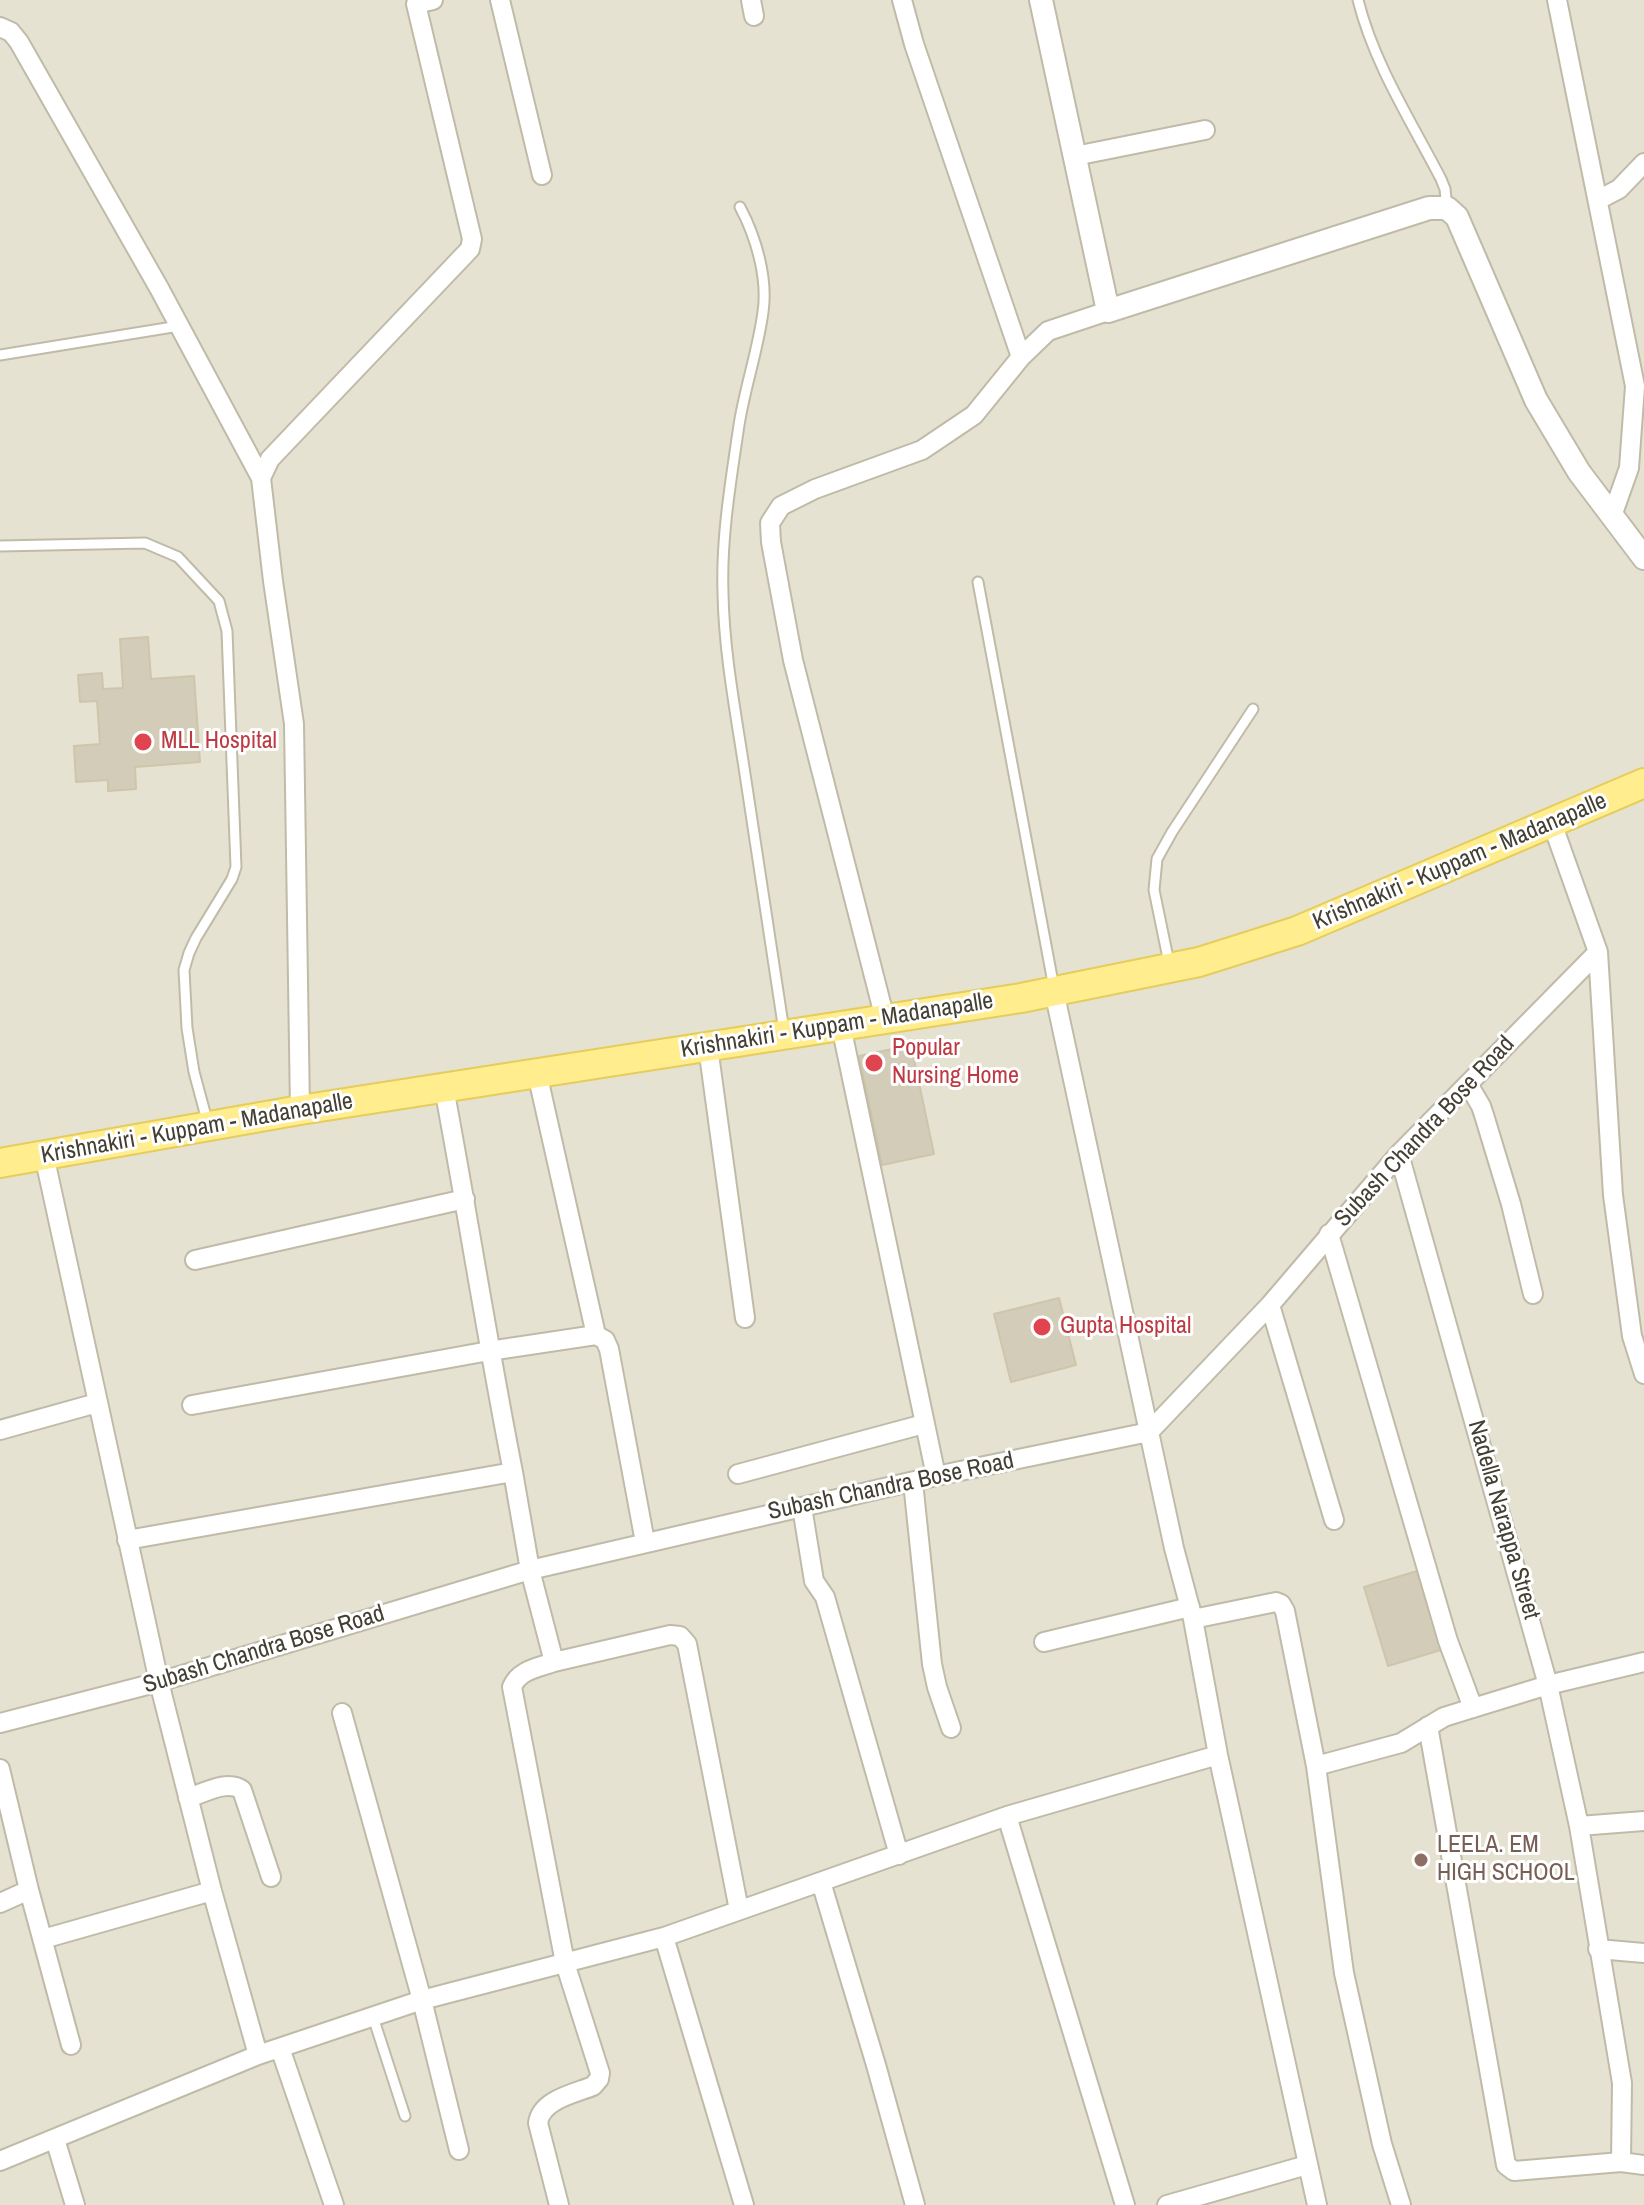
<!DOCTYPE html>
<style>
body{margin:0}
canvas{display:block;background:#f2efe3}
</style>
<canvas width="1644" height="2205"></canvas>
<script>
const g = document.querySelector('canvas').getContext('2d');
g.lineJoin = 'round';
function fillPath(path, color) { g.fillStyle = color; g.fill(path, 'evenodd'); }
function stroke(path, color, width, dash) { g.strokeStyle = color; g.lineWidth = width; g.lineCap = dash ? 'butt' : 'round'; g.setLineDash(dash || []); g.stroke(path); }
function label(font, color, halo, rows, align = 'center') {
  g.font = font + ' "Archivo Narrow",sans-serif'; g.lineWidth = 6; g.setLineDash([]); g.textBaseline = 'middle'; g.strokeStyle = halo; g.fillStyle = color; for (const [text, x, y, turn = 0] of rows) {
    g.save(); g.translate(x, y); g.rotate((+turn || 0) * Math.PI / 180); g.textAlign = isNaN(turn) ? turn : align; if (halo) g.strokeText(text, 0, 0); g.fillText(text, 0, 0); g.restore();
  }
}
const residential = new Path2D(`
 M0,0h1644v2205h-1644z`);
const building = new Path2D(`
 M148,637l3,42 43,-3 6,86 -65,5 1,22 -28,2v-11l-32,2 -2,-36 26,-2 -3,-43 -17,1 -2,-27 24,-2 1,16 20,-1 -3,-49z
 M911,1045l23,109 -52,11 -23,-109z
 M1059,1298l17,67 -65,17 -17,-68z
 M1417,1571l24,79 -53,16 -24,-79z`);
const service = new Path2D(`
 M1358,0c16,64 53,121 83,179l4,10 2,19
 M740,207c16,30 28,71 23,105 -5,38 -18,75 -24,113 -8,55 -18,112 -16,168 1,60 13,121 22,181 13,86 26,171 39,257
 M0,355l179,-29
 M0,546l145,-3 33,14 41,44 8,30 9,236 -4,12 -36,59 -7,15 -5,17 3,58 7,44 14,52
 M978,582l76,406
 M1169,963l-15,-73 3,-31 15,-27 81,-123
 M373,2017l32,99`);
const minor = new Path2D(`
 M500,0l42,175
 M751,0l3,16
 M902,0l12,44 107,313
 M1557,0l78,386 -6,82 -17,48
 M0,27l11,5 8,10 140,246 102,190
 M1075,156l130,-26
 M1598,200l21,-11 25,-26
 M1552,823l46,129 15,243 19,141 12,38
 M1054,991l95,441 25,116 19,71 25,136 99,450
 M885,1019l-92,-359 -22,-118 -1,-19 11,-17 34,-17 107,-39 52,-35 47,-58 27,-26 60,-20
 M841,1026l95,450
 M708,1047l37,271
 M537,1073l59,262
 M1468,1084l13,22 3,9 27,89 22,90
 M300,1110l-6,-386 -21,-143 -12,-103 9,-19 200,-210 2,-10 -56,-235 17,-4
 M1399,1154l149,531 31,141 65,-5
 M44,1155l115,527 53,209 46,164 164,-55 242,-63 343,-121 211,-61
 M1329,1234l119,407 25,67
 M195,1260l270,-61
 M1270,1305l64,215
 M192,1405l297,-54 107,-16 9,5 4,9 36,193
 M0,1430l97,-27
 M513,1472l17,98 24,92c-17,6 -35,8 -42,25l53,276 35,110 -1,6 -6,7c-20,8 -52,14 -55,37l21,82
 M738,1474l186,-50
 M913,1482l19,182 5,23 14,41
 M802,1507l12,74 11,16 74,258
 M127,1540l386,-68c-25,-127 -45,-256 -69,-384
 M1193,1619l83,-17 5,2 4,7 31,155 28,207 38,171 19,61
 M1044,1642l146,-35
 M554,1662l116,-27 10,1 7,8 52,266
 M342,1713l80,287 37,150
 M0,1723l159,-41 371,-112 406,-94 213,-44 121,-127 129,-151 199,-202
 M1428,1726l78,439 8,6 107,-9
 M1316,1766l85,-23 43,-26 29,-9 75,-23 96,-23
 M0,1769l29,121 42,155
 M188,1798c16,-5 40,-19 54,-8l29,87
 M1007,1816l118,389
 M1579,1826l43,257 -1,79 23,3
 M821,1882l55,183 39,140
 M0,1903l29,-13
 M664,1937l80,268
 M43,1939l169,-48
 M1598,1949l46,4
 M280,2048l54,157
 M55,2139l20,66
 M0,2161l258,-106
 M1167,2205l140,-40`);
const tertiary = new Path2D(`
 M1041,0l67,311 321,-103h18l10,9 79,183 43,72 65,86`);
const primary = new Path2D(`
 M0,1163l300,-53 721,-112 178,-36 98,-31 347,-148`);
const markers = [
 [143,742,10,"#e0444e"],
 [874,1063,10,"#e0444e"],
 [1042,1327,10,"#e0444e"],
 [1421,1860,8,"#8d6e63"]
];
const healthNames = [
 ["MLL Hospital",161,742],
 ["Popular",892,1049],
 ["Nursing Home",892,1077],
 ["Gupta Hospital",1060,1327]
];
const streetNames = [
 ["Krishnakiri - Kuppam - Madanapalle",1460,862,-23],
 ["Krishnakiri - Kuppam - Madanapalle",837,1026,-9],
 ["Krishnakiri - Kuppam - Madanapalle",197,1129,-10],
 ["Subash Chandra Bose Road",1425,1132,-47],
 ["Subash Chandra Bose Road",891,1487,-12],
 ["Nadella Narappa Street",1503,1520,74],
 ["Subash Chandra Bose Road",264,1650,-17]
];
const educationNames = [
 ["LEELA. EM",1437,1846],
 ["HIGH SCHOOL",1437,1874]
];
fillPath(residential, '#e6e2d1');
fillPath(building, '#d3ccb8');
stroke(building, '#cec5ab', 2);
stroke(service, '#c0bba8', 13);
stroke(minor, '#c0bba8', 22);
stroke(tertiary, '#c0bba8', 26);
stroke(primary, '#e5cd5d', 32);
stroke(service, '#fff', 9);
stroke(minor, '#fff', 18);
stroke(tertiary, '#fff', 22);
stroke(primary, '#ffed8e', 28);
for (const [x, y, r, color] of markers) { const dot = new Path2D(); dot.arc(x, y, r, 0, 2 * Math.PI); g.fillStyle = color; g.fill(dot); stroke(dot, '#fff', 3); }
label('24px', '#be3a42', '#fff', healthNames, 'left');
label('24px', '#433f33', '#fff', streetNames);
label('24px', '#785e54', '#fff', educationNames, 'left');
</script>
